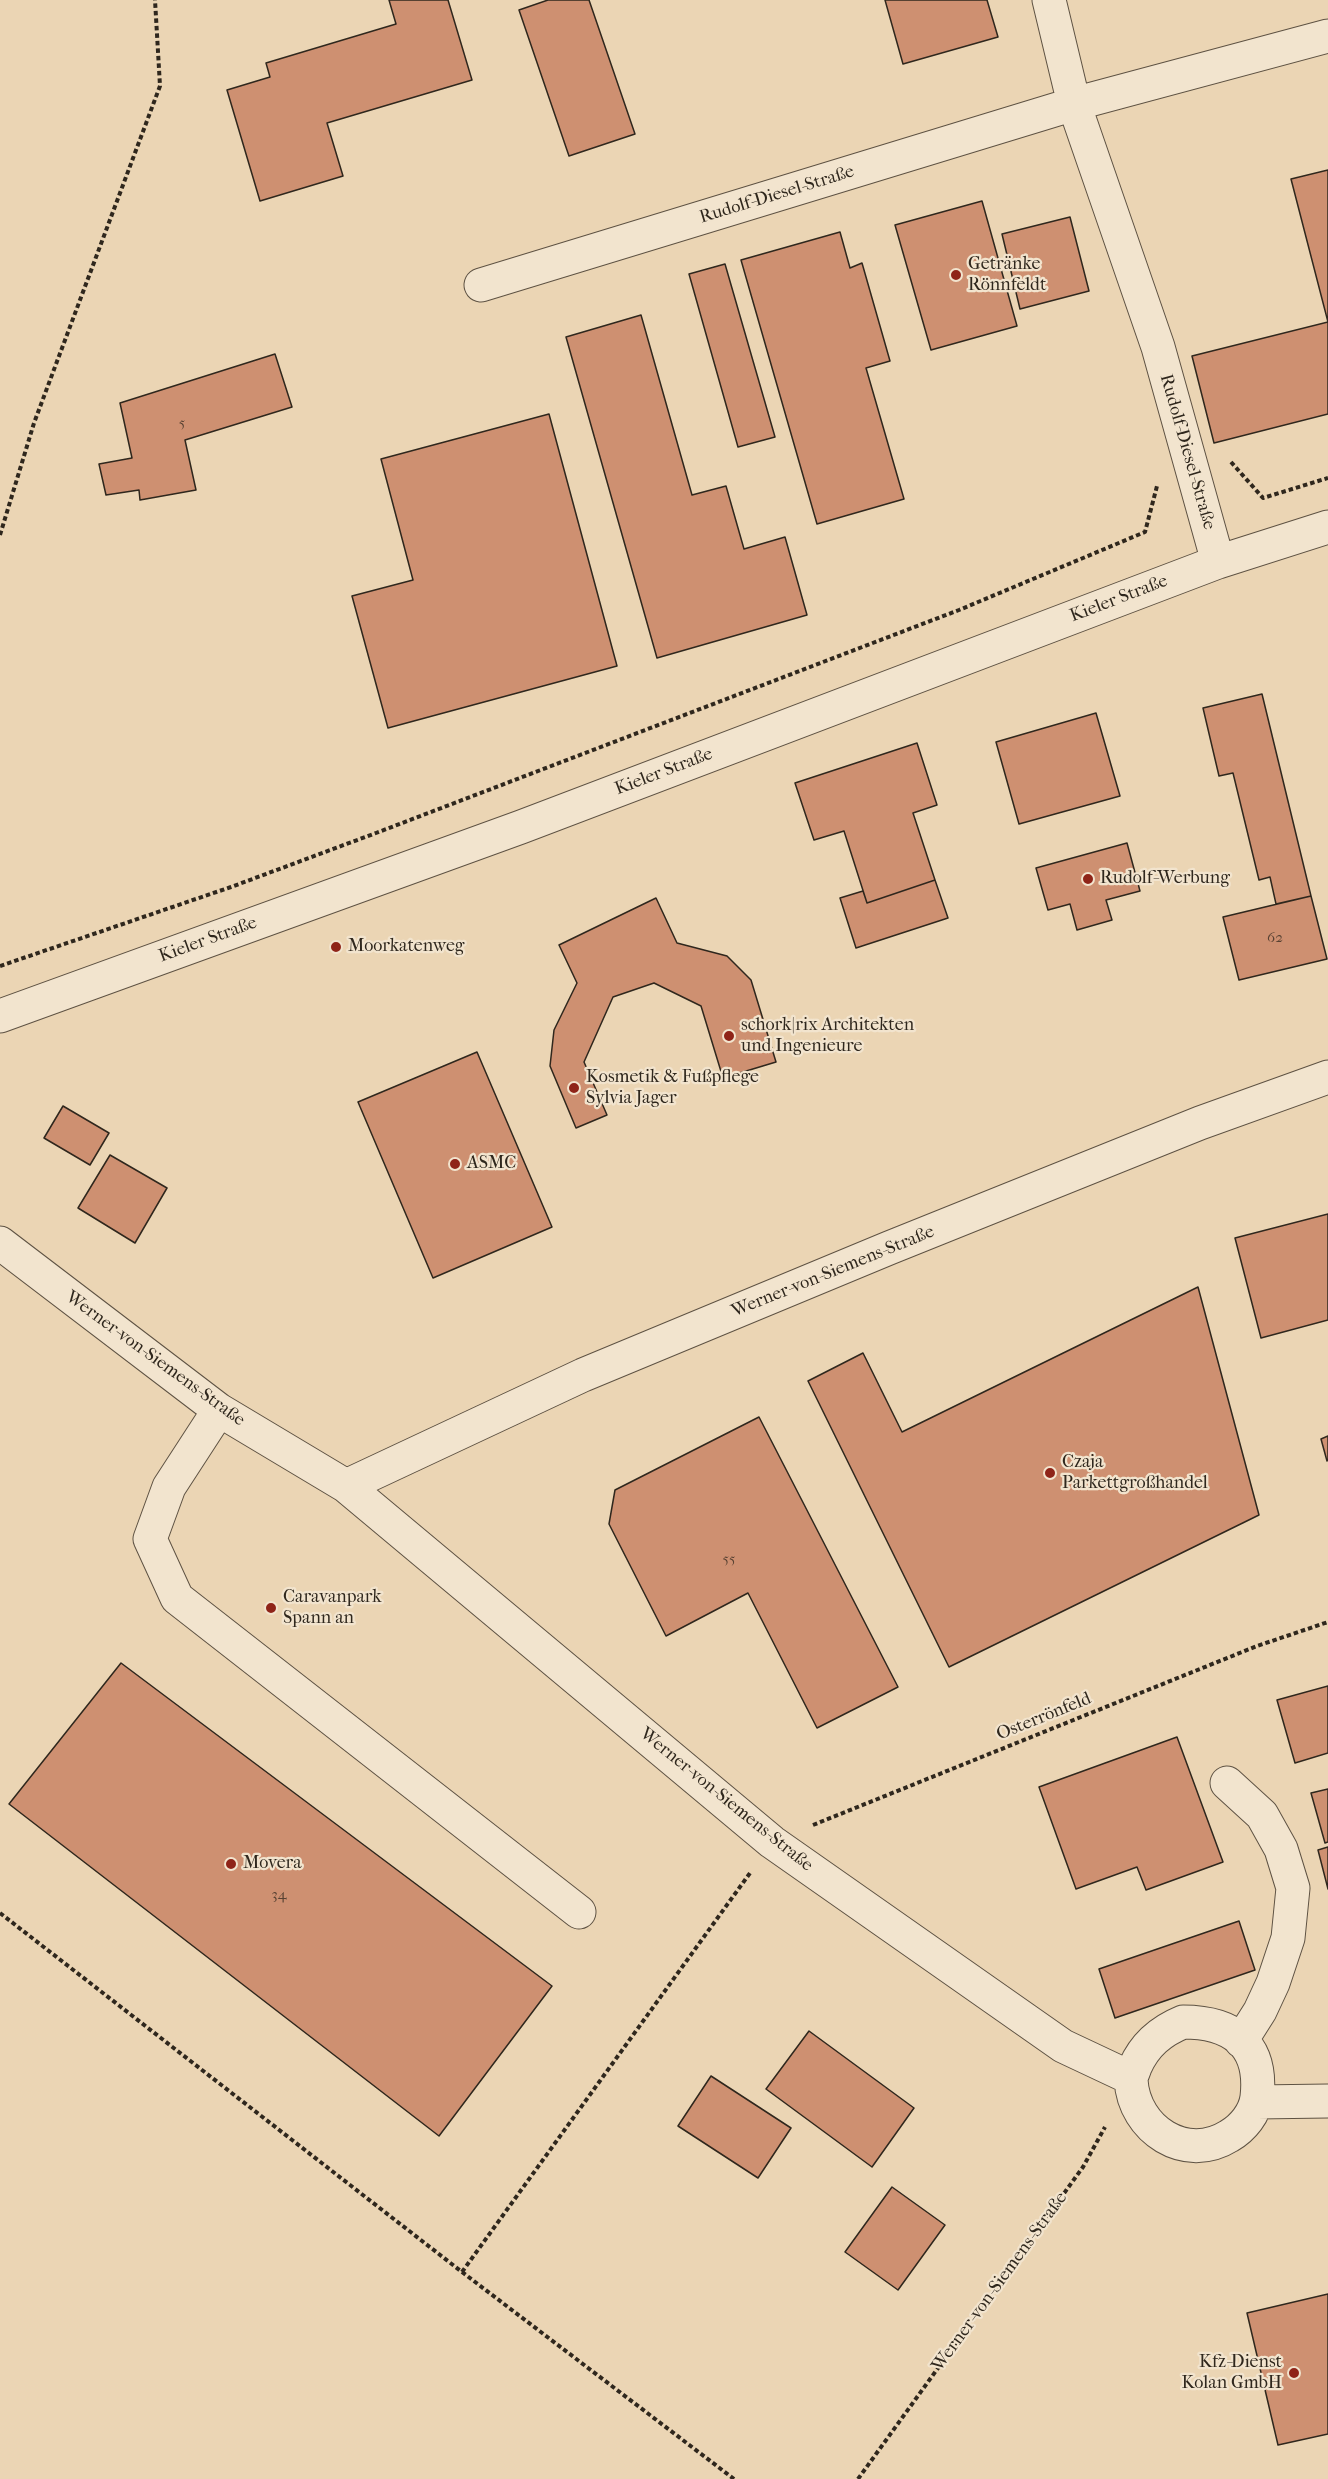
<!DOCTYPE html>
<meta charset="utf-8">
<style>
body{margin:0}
canvas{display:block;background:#ebd5b4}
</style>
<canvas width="1328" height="2479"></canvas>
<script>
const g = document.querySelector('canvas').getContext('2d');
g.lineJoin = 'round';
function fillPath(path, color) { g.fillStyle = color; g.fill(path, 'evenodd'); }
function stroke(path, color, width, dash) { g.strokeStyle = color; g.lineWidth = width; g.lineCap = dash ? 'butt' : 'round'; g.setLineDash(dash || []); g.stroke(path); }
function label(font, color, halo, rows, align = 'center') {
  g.font = font + ' "IM FELL French Canon",serif'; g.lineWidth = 4.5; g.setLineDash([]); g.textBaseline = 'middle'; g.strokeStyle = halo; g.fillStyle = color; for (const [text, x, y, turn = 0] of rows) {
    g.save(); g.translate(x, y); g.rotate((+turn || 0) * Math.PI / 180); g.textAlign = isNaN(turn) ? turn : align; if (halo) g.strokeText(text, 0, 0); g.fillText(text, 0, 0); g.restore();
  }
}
const building = new Path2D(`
 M389,0h59l24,80 -145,43 16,53 -83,25 -33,-111 43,-13 -4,-14 130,-39z
 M548,0h41l46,134 -66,22 -50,-146z
 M885,0h102l11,37 -95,27z
 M1328,170v244l-114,29 -22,-87 136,-34 -37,-143z
 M982,201l35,125 -86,24 -36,-125z
 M1070,217l19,74 -69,18 -18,-75z
 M840,232l10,36 12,-5 28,98 -24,7 38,131 -87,25 -76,-264z
 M725,264l50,173 -37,10 -49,-173z
 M641,315l51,180 34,-9 18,63 41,-12 22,78 -150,43 -91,-321z
 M275,354l17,53 -107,33 11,50 -56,10 -1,-10 -33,5 -7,-31 33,-6 -12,-55z
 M549,414l68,252 -229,62 -36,-132 61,-16 -32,-121z
 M1262,694l49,202 -35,8 -6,-27 -11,3 -26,-107 -14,3 -16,-68z
 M1096,713l24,83 -101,28 -23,-82z
 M917,743l20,62 -24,8 22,67 -68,23 -23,-72 -30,9 -19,-57z
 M1127,843l13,48 -34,9 6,20 -35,10 -7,-26 -22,6 -12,-42z
 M935,880l13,38 -92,30 -16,-50 23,-7 4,12z
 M1311,896l16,63 -88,21 -16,-63z
 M656,898l21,45 50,13 24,24 25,82 -53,16 -22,-72 -47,-23 -41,14 -29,65 23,53 -31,13 -26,-62 4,-36 23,-47 -18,-38z
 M477,1052l75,175 -119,51 -75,-176z
 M63,1106l46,27 -19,32 -46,-27z
 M110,1155l57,33 -32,55 -57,-35z
 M1328,1214v106l-67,18 -26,-100z
 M1198,1287l61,228 -310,152 -141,-286 55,-28 39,79z
 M759,1417l139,270 -81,41 -69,-135 -82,43 -57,-112 6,-34z
 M1328,1436v24l-1,1 -6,-22z
 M121,1663l431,323 -113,150 -430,-332z
 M1328,1686v67l-33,10 -18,-63z
 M1177,1737l46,125 -77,28 -9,-23 -61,22 -37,-102z
 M1328,1789v53l-3,1 -14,-50z
 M1328,1847v42l-10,-39z
 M1239,1921l16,49 -140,48 -16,-49z
 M809,2031l105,77 -42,59 -106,-78z
 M711,2076l80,52 -33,50 -80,-52z
 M892,2187l53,38 -47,65 -53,-38z
 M1328,2294v140l-50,11 -31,-132z`);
const path = new Path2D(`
 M1231,462l32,36 65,-20
 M0,535l34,-112 126,-337 -5,-86
 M0,966l231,-79 145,-54 583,-223 186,-78 12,-46
 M813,1825l444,-179 71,-24
 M0,1913l462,359 272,207
 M462,2272l288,-399
 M858,2479l225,-312 22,-40`);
const minor = new Path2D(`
 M1049,0l25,104 84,243 60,215
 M481,285l593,-181 254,-68
 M0,1016l521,-189 697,-265 110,-35
 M0,1243l219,167 127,76 237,-111 306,-127 311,-125 128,-46
 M219,1410l-50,77 -19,52 27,59 402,314
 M346,1486l426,356 291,204 68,32
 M1227,1783l35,32 19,34 12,39 -5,50 -15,45 -13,28 -19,30
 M1183,2022c49,0 80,22 74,75 -2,16 -14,31 -28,39 -43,27 -95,-6 -98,-56 0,-4 3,-9 4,-13 10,-23 26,-36 48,-45z
 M1257,2102l71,-1`);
const markers = [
 [956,275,6,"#8f2418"],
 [1088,879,6,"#8f2418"],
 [336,947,6,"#8f2418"],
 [729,1036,6,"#8f2418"],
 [574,1088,6,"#8f2418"],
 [455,1164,6,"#8f2418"],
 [1050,1473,6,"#8f2418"],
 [271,1608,6,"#8f2418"],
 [231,1864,6,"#8f2418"],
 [1294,2373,6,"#8f2418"]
];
const numberNames = [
 ["5",182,423],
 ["62",1275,938],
 ["55",729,1559],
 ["34",279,1895]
];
const streetNames = [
 ["Rudolf-Diesel-Straße",777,195,-17],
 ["Rudolf-Diesel-Straße",1187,452,74],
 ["Kieler Straße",1119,599,-21],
 ["Kieler Straße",664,772,-21],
 ["Kieler Straße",208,940,-20],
 ["Werner-von-Siemens-Straße",833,1272,-22],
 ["Werner-von-Siemens-Straße",155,1359,36],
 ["Osterrönfeld",1044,1717,-22],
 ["Werner-von-Siemens-Straße",726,1800,39],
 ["Werner-von-Siemens-Straße",1000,2282,-54]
];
const poiNames = [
 ["Getränke",968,265],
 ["Rönnfeldt",968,286],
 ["Rudolf-Werbung",1100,879],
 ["Moorkatenweg",348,947],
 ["schork|rix Architekten",741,1026],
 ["und Ingenieure",741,1047],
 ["Kosmetik & Fußpflege",586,1078],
 ["Sylvia Jager",586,1099],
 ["ASMC",467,1164],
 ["Czaja",1062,1463],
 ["Parkettgroßhandel",1062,1484],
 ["Caravanpark",283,1598],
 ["Spann an",283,1619],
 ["Movera",243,1864],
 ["Kfz-Dienst",1282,2363,"right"],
 ["Kolan GmbH",1282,2384,"right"]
];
fillPath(building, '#ce9071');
stroke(building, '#2f271d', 1.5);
stroke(minor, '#5e5243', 35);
stroke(path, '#2f271d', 4, [4.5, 3]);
stroke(minor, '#f2e4ce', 33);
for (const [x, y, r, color] of markers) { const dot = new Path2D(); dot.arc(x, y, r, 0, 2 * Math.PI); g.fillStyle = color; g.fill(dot); stroke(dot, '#f2e4ce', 2); }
label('15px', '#574132', null, numberNames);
label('18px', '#2f271d', '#f2e4ce', streetNames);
label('18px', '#2f271d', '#f2e4ce', poiNames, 'left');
</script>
